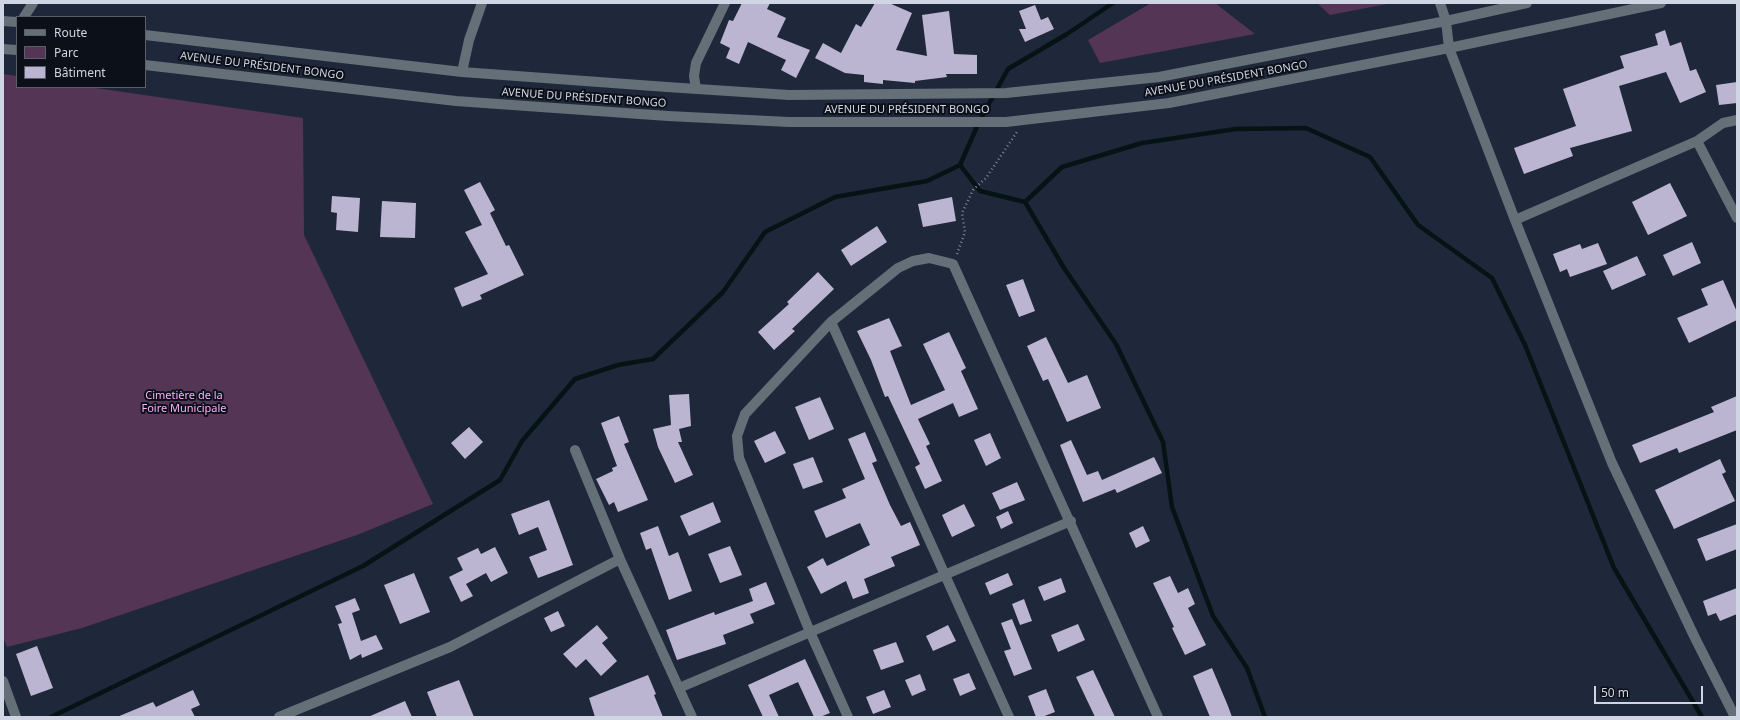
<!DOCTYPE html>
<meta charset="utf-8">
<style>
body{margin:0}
#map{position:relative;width:1740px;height:720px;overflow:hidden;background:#1f273b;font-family:"Noto Sans",sans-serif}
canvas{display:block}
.frame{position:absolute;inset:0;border:4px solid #cfd5e2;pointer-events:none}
.legend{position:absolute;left:16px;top:16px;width:130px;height:72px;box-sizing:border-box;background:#0c1019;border:1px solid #5a5f69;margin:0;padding:5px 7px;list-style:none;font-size:12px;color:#cfd5e2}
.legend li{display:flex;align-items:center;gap:8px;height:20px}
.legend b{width:20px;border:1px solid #5a5f69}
.scale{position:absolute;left:1594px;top:686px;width:109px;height:18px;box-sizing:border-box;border:2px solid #cfd5e2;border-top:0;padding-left:5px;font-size:12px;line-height:14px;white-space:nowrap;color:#cfd5e2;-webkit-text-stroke:3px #0c1019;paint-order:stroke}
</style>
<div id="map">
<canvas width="1740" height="720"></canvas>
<div class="frame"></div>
<ul class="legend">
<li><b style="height:5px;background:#646f77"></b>Route</li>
<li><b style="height:11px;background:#543556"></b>Parc</li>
<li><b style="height:11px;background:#bcb5d1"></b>Bâtiment</li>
</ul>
<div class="scale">50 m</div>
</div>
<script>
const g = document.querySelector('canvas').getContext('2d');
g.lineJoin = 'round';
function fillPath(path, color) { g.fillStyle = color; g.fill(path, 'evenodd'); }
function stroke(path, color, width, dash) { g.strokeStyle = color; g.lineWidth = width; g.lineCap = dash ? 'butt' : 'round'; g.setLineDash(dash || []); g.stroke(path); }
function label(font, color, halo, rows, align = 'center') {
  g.font = font + ' "Noto Sans",sans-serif'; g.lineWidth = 4; g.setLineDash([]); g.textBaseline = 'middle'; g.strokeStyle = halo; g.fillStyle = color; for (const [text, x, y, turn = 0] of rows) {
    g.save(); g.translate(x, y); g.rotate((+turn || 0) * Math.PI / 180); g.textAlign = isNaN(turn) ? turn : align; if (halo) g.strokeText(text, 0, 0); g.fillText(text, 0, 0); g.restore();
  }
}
const green = new Path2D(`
 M1151,3h64l40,31 -155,29 -12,-23z
 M1317,3h75l-62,12z
 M3,74l14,2v11h72l214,31 1,117 129,269 -76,31 -275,93 -75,19 -4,-10z`);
const stream = new Path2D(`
 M960,165l20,26 45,11 39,66 52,76 47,98 9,65 41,109 34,52 18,49
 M1025,202l37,-35 80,-24 94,-14 70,-1 64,29 48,68 74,53 33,67 89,223 88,149
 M51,717l312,-151 137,-86 22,-39 53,-62 43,-14 35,-6 70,-67 42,-60 70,-35 92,-16 33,-16 19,-43 29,-53 59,-35 46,-31`);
const building = new Path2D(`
 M742,3h28l-3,6 19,9 -9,19 33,13 -14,28 -15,-8 5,-10 -38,-18 -9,22 -13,-6 4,-10 -10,-5 9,-23 4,1z
 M875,3h14l23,10 -16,37 31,6 -5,-41 27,-4 5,43 23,1v19h-31l1,3 -32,4v2l-32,-3v4l-19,-2v-7l-19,-2 -30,-15 8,-15 18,10 15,-29 5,3z
 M1035,5l6,15 7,-3 6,12 -29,13 -6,-13h7l-7,-18z
 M1665,30l5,16 11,-4 9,29 6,-2 10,23 -26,11 -14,-31 -47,14 13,45 -62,17 3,8 -49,18 -10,-26 62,-22 -13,-37 61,-21 -4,-12 38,-11 -3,-11z
 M1737,82v21l-18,2 -3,-20z
 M480,182l15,28 -5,3 16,33 3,-1 15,30 -44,20 2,4 -20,8 -8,-19 34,-14 -23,-42 17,-7 -18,-35z
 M1670,183l17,33 -39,19 -16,-33z
 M332,196l28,2 -2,34 -22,-2 1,-17 -6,-1z
 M952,197l4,24 -33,6 -5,-23z
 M382,201l34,2 -1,35 -35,-1z
 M877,226l10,16 -36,24 -10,-16z
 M1692,242l9,21 -28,13 -10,-21z
 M1598,243l9,21 -37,13 -3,-8 -7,3 -7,-18 27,-10 2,5z
 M1637,256l9,19 -34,15 -9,-19z
 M818,272l16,17 -42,40 3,2 -21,19 -16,-18 31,-28 -2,-2z
 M1023,279l12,32 -16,6 -13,-32z
 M1723,280l14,32v8l-48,23 -12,-25 31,-13 -7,-16z
 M889,318l13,28 -12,5 21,54 34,-15 -22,-46 26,-12 17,36 -5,3 17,38 -19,8 -6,-14 -35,16 12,25 -4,2 16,35 -17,8 -10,-22 5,-3 -32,-68 -3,1 -14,-37 -14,-29z
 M1046,337l22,46 19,-8 14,33 -34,14 -19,-43 -5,2 -16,-35z
 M689,394l2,32 -12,3 3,13h-4l15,33 -18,8 -17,-36 -5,-18 18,-4 -2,-30z
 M1737,396v34l-58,23 -2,-5 -37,15 -8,-18 82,-33 -3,-5z
 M820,397l14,32 -25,11 -14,-33z
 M619,416l10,26 -5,2 24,56 -30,12 -4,-10 -5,3 -13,-26 17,-8 -1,-3 5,-2 -16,-43z
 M469,427l14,15 -18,17 -14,-16z
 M775,431l11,22 -21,10 -11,-22z
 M865,432l12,29 -5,2 18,42 11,21 9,-4 10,23 -29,12 4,9 -31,13 5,14 -16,6 -7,-18 -25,13 -14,-27 16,-9 4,8 43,-21 -10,-22 -34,15 -12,-27 32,-13 -4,-9 23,-10 -17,-40z
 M990,433l11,25 -15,8 -12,-26z
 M1071,440l16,35 11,-4 4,9 52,-23 8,16 -45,20 -2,-4 -32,13 -23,-57z
 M813,457l10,25 -20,7 -10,-25z
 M1720,459l6,13 -4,2 13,27 -61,28 -19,-39z
 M1017,482l8,18 -25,10 -8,-17z
 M549,500l24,65 -35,13 -9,-21 18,-7 -9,-23 -19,8 -8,-21z
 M713,502l8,20 -32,14 -9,-20z
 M964,504l11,22 -23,11 -10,-22z
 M1008,511l5,12 -12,6 -5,-12z
 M1737,524v25l-31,12 -9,-22z
 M658,526l11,30 9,-4 14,39 -23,9 -18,-52 -5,2 -6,-17z
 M1143,526l7,15 -14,7 -7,-15z
 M730,546l12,29 -22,8 -12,-29z
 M495,547l13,26 -17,9 -5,-9 -20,11 7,12 -12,6 -12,-25 14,-7 -6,-12 21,-10 3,6z
 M414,573l16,39 -30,12 -16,-39z
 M1008,573l5,12 -23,10 -5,-12z
 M1170,576l8,17 10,-5 7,16 -7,4 18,37 -21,10 -13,-27 2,-1 -21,-44z
 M1061,578l5,14 -22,9 -6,-14z
 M766,582l9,22 -25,10 4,9 -31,12 3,9 -49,16 -11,-30 48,-18 1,3 38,-14 -4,-12z
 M1737,588v26l-17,7 -4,-8 -8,3 -5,-15z
 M355,598l5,12 -8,3 9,28 15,-6 7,14 -21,9 -1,-4 -11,6 -12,-36 4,-1 -7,-17z
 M1024,599l8,22 -12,4 -8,-21z
 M558,611l7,15 -14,6 -7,-14z
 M1012,619l20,50 -18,7 -10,-25 7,-2 -10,-26z
 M1078,624l7,16 -27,12 -7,-17z
 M597,625l11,13 -6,5 15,18 -16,15 -15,-17 -10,9 -13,-14z
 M948,625l8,16 -23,10 -7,-15z
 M896,642l8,20 -23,8 -8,-20z
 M37,646l16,42 -22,8 -15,-42z
 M805,659l25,54 -10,4h-6l-16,-35 -29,13 10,22h-16l-15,-32z
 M1212,668l16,38 4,11h-22l-17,-41z
 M1093,670l22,47h-20l-19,-40z
 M969,673l7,16 -16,7 -7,-17z
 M920,674l6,16 -14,6 -7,-16z
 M648,675l8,19 -2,1 9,22h-68l-6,-19z
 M459,680l15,37h-37l-10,-25z
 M1046,689l9,23 -13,5h-6l-8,-21z
 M193,690l7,15 -9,4 4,8h-78l36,-15 3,5z
 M884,690l7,17 -18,7 -7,-17z
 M405,701l7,16h-44z`);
const path = new Path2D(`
 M957,254l8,-22 -3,-19 11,-23 13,-12 31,-46`);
const minor = new Path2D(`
 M1440,3l6,18 3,27 66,172 97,243 83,175 40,79
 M24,17l9,-14
 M3,21l14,1
 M145,35l317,37 205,15 122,8 217,-2 153,-16 287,-56 81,-18
 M3,49l14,1
 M145,65l311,36 212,15 121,6h217l163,-19 280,-55 212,-45
 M462,72l7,-32 13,-37
 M696,89l-2,-13 2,-13 29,-60
 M1697,141l26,-18 14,-3
 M1515,220l182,-79 40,77
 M831,322l178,395
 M575,450l45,109 72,158
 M3,681l13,36
 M679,688l392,-167
 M279,717l171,-70 170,-88
 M848,717l-38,-85 -71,-174 -2,-22 8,-22 86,-92 67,-54 15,-7 16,-3 24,6 205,453`);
const streetNames = [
 ["AVENUE DU PRÉSIDENT BONGO",262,66,7],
 ["AVENUE DU PRÉSIDENT BONGO",1226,79,-10],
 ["AVENUE DU PRÉSIDENT BONGO",584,98,4],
 ["AVENUE DU PRÉSIDENT BONGO",907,110]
];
const parkNames = [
 ["Cimetière de la",184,396],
 ["Foire Municipale",184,409]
];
fillPath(green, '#543556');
stroke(stream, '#051315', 4.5);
fillPath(building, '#bcb5d1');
stroke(path, '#7e8595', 2.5, [1, 3]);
stroke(minor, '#646f77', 10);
label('11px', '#cfd5e2', '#0c1019', streetNames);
label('11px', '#f8affc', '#0c1019', parkNames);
</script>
